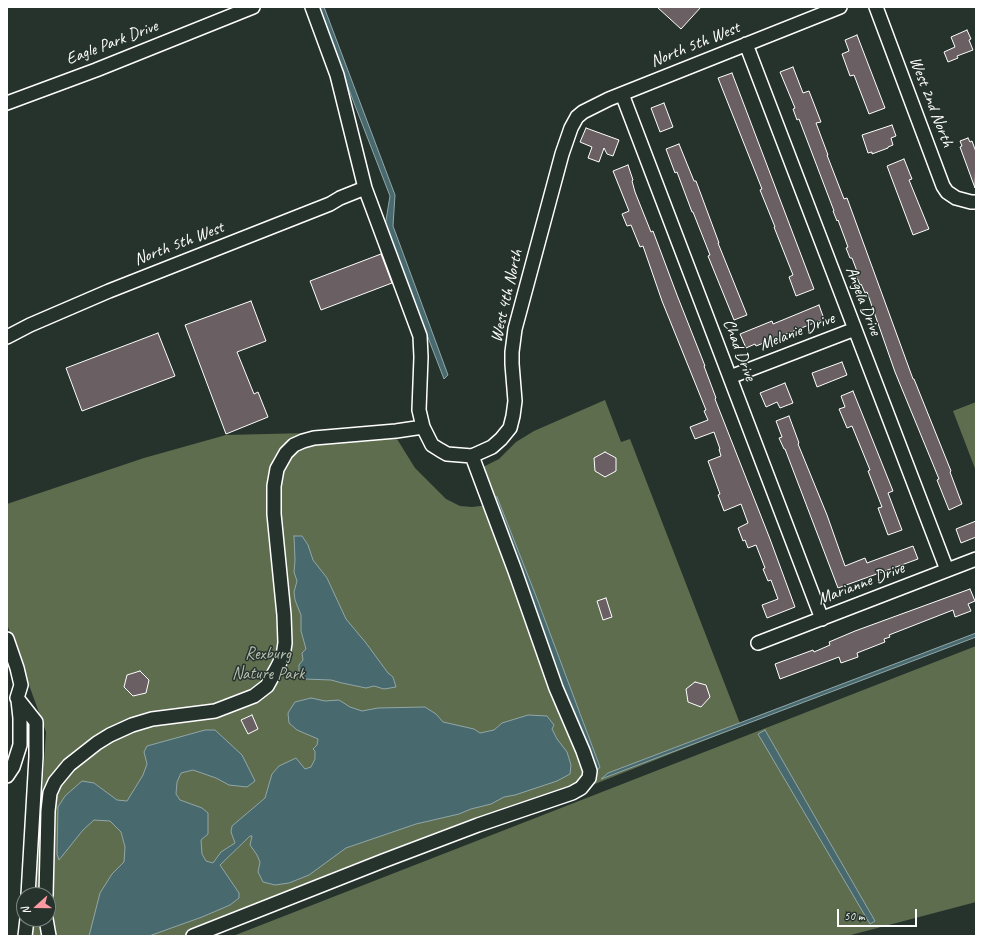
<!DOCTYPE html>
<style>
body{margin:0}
#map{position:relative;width:983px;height:943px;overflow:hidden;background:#26332d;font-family:Caveat,sans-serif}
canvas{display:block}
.frame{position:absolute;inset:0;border:8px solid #fff;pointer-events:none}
.north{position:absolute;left:16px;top:887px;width:40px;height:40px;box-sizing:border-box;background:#26332d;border:1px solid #7d8581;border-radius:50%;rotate:249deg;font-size:11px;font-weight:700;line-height:16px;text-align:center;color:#fff}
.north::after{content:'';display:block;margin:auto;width:14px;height:18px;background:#ff9aa2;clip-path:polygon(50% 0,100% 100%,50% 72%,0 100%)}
.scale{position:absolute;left:837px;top:909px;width:80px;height:18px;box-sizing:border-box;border:2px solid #fff;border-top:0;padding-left:5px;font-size:12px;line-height:14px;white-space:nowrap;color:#fff;-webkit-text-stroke:3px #26332d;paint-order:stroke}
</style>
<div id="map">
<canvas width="983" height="943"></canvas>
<div class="frame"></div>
<div class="north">N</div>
<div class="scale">50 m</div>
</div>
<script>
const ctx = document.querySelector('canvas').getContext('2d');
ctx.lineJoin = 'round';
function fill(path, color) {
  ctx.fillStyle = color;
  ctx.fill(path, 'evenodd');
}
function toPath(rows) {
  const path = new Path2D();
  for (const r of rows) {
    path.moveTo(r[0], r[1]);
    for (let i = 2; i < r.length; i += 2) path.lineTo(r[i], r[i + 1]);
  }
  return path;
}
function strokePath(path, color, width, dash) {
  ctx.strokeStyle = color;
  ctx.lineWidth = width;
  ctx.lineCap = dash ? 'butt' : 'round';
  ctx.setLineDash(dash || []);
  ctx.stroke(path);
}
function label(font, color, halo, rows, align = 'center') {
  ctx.font = font + ' Caveat,sans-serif';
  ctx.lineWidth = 3;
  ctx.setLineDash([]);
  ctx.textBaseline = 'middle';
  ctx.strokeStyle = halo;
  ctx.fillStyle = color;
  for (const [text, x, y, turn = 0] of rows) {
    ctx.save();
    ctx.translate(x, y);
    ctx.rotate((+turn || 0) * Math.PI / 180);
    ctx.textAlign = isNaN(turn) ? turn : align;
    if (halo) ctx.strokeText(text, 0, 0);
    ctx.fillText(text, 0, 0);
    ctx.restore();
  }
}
fill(toPath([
 [605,400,621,442,630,439,741,726,212,936,32,936,34,919,48,919,48,895,35,895,46,732,7,624,7,504,144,458,226,435,392,431,415,468,446,499,460,506,472,507,481,506,490,504,477,470,499,459,516,442,534,431],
 [976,402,976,471,953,411],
 [976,646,976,902,847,936,233,936]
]), '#5f6d4f');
const water = toPath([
 [317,7,324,7,395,195,393,226,448,375,444,379,385,226,390,196,317,7],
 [497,497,536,596,600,767,596,772,491,499,497,497],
 [294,536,302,536,308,545,313,560,327,578,346,619,366,643,388,673,393,677,396,687,384,689,374,686,366,688,342,683,331,680,305,679,299,672,299,665,303,660,302,653,306,649,301,631,301,615,295,600,294,592,297,581,294,572,295,560,294,536],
 [976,633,976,637,601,779,608,773,976,633],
 [311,698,325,701,339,700,350,707,362,711,378,708,425,707,436,714,443,722,474,729,480,733,494,730,502,723,528,715,547,716,554,725,552,729,557,739,567,752,571,765,570,774,557,781,515,795,504,797,491,804,471,809,459,814,416,824,346,848,309,875,289,883,275,885,263,882,258,872,260,862,257,855,250,845,252,836,250,836,220,865,239,893,239,898,230,905,202,917,149,936,89,936,100,893,112,874,124,862,125,847,121,832,110,821,94,820,83,830,59,860,57,854,58,807,65,796,82,781,94,783,117,800,127,801,143,775,147,764,144,752,147,746,205,730,215,730,242,755,255,781,247,787,229,785,216,778,193,770,181,773,177,782,176,794,180,800,202,808,208,813,208,834,201,840,202,854,206,861,213,863,221,852,235,843,231,832,232,826,265,798,272,774,279,766,296,758,305,769,311,767,315,759,315,751,313,749,317,745,318,739,297,730,289,723,288,713,295,702,311,698],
 [765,730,875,921,870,924,758,734,765,730]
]);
fill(water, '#486a6e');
strokePath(water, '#91a6a8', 1);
const building = toPath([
 [657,7,701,7,681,29,657,7],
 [967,30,971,39,969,40,973,50,957,56,958,58,948,62,944,52,955,47,951,37,967,30],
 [857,35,885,108,869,114,854,75,850,76,842,54,849,51,845,40,857,35],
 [793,67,803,93,809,91,821,122,816,123,828,155,827,155,844,199,847,198,913,379,914,379,951,471,950,472,962,504,949,510,937,480,939,479,895,372,867,292,865,293,861,284,860,285,856,275,858,274,852,258,850,258,846,248,848,247,838,220,837,221,833,211,834,211,799,119,797,120,793,109,795,108,780,72,793,67],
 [732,73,814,289,796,296,789,277,793,275,774,227,775,227,760,190,762,189,718,78,732,73],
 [664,103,673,127,660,132,651,108,664,103],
 [892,125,896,136,891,138,893,145,888,147,888,148,872,154,872,152,868,153,862,135,892,125],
 [586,128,619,140,613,156,607,154,604,148,599,162,588,158,592,147,580,142,586,128],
 [968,138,970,142,972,141,976,152,975,188,960,147,962,146,960,141,968,138],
 [679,144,694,181,696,181,719,243,718,243,747,315,734,320,708,256,710,255,693,212,692,212,677,172,675,173,666,149,679,144],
 [904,159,912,179,909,180,929,229,913,235,887,166,904,159],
 [628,165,633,180,632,181,635,192,651,232,653,231,677,295,705,366,704,366,716,398,715,399,770,539,795,607,767,618,762,605,778,599,771,580,768,581,763,569,765,568,756,545,748,548,745,540,743,541,738,528,748,523,741,504,724,511,718,495,720,494,708,461,721,456,719,449,720,449,714,432,695,439,690,427,708,420,704,411,706,410,662,301,643,246,640,247,631,225,627,226,622,214,629,211,613,171,628,165],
 [381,254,392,283,321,310,310,281,381,254],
 [251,301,266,341,237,352,254,394,258,392,268,417,226,434,185,325,251,301],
 [819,305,824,319,756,346,755,344,746,348,740,334,772,321,773,324,819,305],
 [158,333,175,376,82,411,66,368,158,333],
 [842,362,847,375,817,387,812,373,842,362],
 [785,383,793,403,780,408,777,402,766,407,760,393,785,383],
 [853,391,893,491,888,493,902,530,888,535,878,508,882,507,868,471,870,470,852,426,847,428,839,409,845,407,841,396,853,391],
 [789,416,799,443,798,444,827,515,845,566,865,558,867,563,913,546,918,559,838,588,785,449,784,449,779,438,782,437,776,421,789,416],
 [605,452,616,458,616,471,605,477,595,471,594,458,605,452],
 [976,521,976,537,961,543,956,529,976,521],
 [970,589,975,601,968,604,971,611,955,617,953,610,889,635,890,637,884,639,885,642,857,653,858,657,841,663,839,657,780,679,775,664,813,650,814,652,830,645,829,642,855,631,970,589],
 [606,598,612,617,603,620,597,601,606,598],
 [140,671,149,680,146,693,133,696,124,687,127,675,140,671],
 [695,682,706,685,710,697,701,707,688,702,686,689,695,682],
 [252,715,258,729,248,734,241,720,252,715]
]);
fill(building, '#6a5f63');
strokePath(building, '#fff', 1);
const minor = toPath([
 [312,7,337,75,365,188,420,336,421,357,419,410,423,427,432,445,440,450,447,454,472,456,492,447,501,439,510,428,513,416,515,401,512,364,512,352,515,329,562,154,571,128,577,117,583,112,609,99,840,7],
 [876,7,943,186,947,192,956,198,971,202,976,202],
 [746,44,947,570],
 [622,94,822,619],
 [7,103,96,70,253,7],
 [7,337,30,325,109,291,330,204,340,198,365,188],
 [730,377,855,329],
 [7,639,17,668,21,685,17,698,36,722,36,757,28,895],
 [758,643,976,559],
 [7,776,13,767,20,745,20,718,18,700],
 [46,895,48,811,50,793,55,782,69,765,97,743,110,735,132,725,152,719,215,711,254,696,267,686,277,668,283,656,285,643,284,615,274,514,274,486,277,469,286,453,294,445,303,441,314,438,396,431,423,427],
 [46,919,49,936],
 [25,936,27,919],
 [193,936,383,861,478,825,572,793,581,788,589,778,590,771,583,751,556,688,515,571,472,456]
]);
strokePath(minor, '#fff', 16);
strokePath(minor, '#26332d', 13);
label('17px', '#fff', '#26332d', [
 ["Eagle Park Drive",112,43,-21],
 ["North 5th West",695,45,-22],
 ["West 2nd North",931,102,69],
 ["North 5th West",179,244,-21],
 ["West 4th North",507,296,-77],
 ["Angela Drive",863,301,69],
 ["Melanie Drive",797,332,-21],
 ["Chad Drive",739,350,69],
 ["Marianne Drive",861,584,-21]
]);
label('17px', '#b7bdb0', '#26332d', [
 ["Rexburg",268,655],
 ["Nature Park",268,675]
]);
</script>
